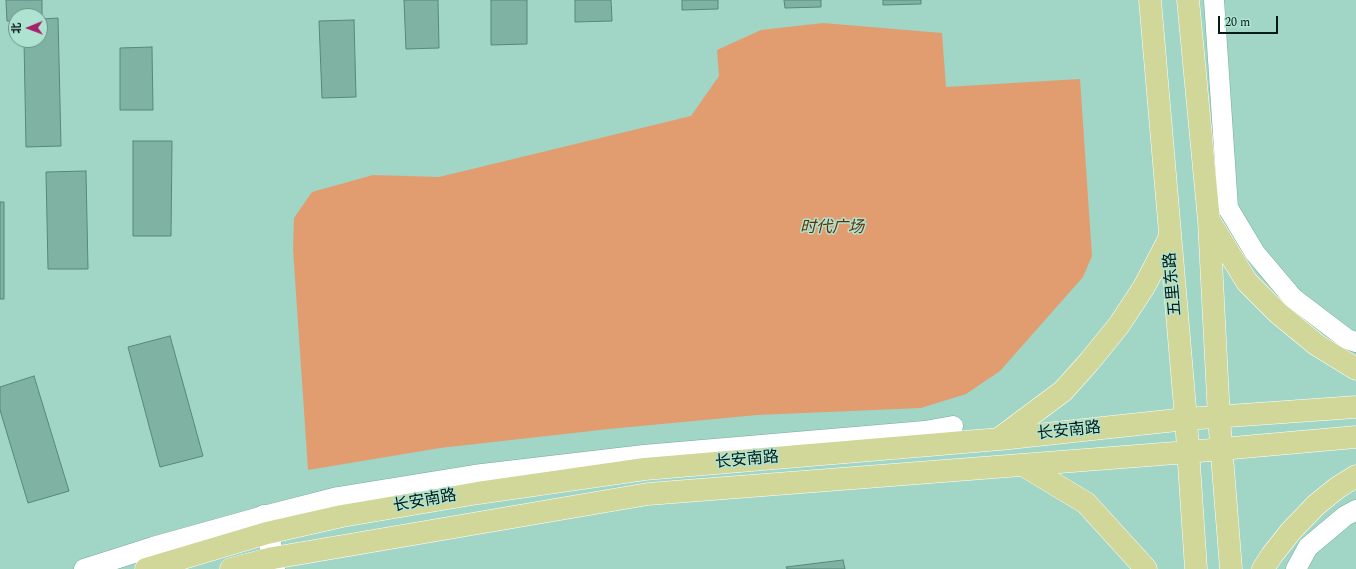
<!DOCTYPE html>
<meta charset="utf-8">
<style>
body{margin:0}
#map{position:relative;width:1356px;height:569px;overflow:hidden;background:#a1d5c5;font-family:Spectral,"Noto Sans SC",serif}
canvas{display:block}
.north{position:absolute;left:8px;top:8px;width:40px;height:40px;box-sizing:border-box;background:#aee3d2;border:1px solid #6b9386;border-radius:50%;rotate:269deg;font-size:11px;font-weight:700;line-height:16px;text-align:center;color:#061b15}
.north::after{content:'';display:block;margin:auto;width:14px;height:18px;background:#a8216a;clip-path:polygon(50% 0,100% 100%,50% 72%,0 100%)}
.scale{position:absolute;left:1218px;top:16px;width:60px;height:18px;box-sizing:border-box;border:2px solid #061b15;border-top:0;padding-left:5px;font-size:12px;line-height:14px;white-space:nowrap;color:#061b15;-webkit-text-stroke:3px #aee3d2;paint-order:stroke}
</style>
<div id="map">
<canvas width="1356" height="569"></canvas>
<div class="north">北</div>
<div class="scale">20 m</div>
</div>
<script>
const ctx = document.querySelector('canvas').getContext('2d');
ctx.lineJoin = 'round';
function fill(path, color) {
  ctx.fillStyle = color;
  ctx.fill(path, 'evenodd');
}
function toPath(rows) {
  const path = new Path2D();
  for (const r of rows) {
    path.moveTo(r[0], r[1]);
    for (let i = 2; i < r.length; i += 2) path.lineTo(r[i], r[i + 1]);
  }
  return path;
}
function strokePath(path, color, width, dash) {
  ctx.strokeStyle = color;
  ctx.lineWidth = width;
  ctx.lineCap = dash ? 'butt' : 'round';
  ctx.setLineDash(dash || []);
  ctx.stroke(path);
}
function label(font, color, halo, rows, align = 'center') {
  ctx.font = font + ' Spectral,"Noto Sans SC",serif';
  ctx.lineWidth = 3;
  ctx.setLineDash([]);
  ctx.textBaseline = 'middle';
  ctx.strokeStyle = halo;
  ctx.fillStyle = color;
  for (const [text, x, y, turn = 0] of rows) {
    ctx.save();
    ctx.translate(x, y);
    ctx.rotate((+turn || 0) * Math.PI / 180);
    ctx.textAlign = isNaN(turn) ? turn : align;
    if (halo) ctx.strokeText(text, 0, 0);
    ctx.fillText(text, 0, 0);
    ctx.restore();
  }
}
fill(toPath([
 [823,23,942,33,946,87,1080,79,1092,256,1083,277,1000,371,966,394,921,408,757,415,609,429,440,448,308,470,293,249,294,218,312,192,373,175,439,177,691,116,719,76,717,50,761,30]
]), '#e19d70');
const building = toPath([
 [6,0,42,0,42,19,58,18,61,146,26,147,24,40,40,40,40,16,16,16,16,21,7,21,6,0],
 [404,0,438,0,439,48,406,49,404,0],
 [491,0,527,0,527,44,491,45,491,0],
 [575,0,611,0,612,21,575,22,575,0],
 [682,0,718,0,718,9,682,10,682,0],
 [784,0,821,0,821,7,785,8,784,0],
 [883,0,921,0,921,4,883,5,883,0],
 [354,20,356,97,322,98,319,21,354,20],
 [152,47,153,110,120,110,120,48,152,47],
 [133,141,172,141,171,236,133,236,133,141],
 [86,171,88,269,48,269,46,172,86,171],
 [0,202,4,202,4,299,0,299,0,202],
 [170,336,203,456,160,467,128,347,170,336],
 [34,376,69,491,28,503,0,410,0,387,34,376],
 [843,560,845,569,787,569,786,567,843,560]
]);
fill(building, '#7fb2a2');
strokePath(building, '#56887a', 1);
const street = toPath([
 [1214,0,1228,208,1255,253,1293,298,1347,339,1356,342],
 [84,569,153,547,264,516,338,497,474,475,644,455,925,431,953,426],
 [1296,569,1308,547,1345,516,1356,510]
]);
const secondary = toPath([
 [264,516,273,558,274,569]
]);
const primary = toPath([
 [1150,0,1186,419,1196,569],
 [1188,0,1209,221,1219,418,1231,569],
 [1210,222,1247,282,1278,313,1317,345,1356,369],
 [1000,438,1063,391,1089,362,1119,325,1144,287,1170,237],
 [1023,465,1086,503,1146,569],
 [146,569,267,533,342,516,478,493,645,469,1000,439,1186,419,1356,407],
 [231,569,273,558,648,494,1188,452,1356,437],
 [1263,569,1272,555,1291,531,1316,505,1337,488,1356,476]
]);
strokePath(street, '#77aa9a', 21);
strokePath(secondary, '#77aa9a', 23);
strokePath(primary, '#fff', 23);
strokePath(street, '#fff', 20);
strokePath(secondary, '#fff', 22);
strokePath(primary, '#d1d699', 22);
label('italic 16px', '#652f00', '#aee3d2', [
 ["时代广场",832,229]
]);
label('16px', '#061b15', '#aee3d2', [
 ["五里东路",1174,284,-95],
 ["长安南路",1069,432,-6],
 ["长安南路",747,461,-5],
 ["长安南路",425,502,-10]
]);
</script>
